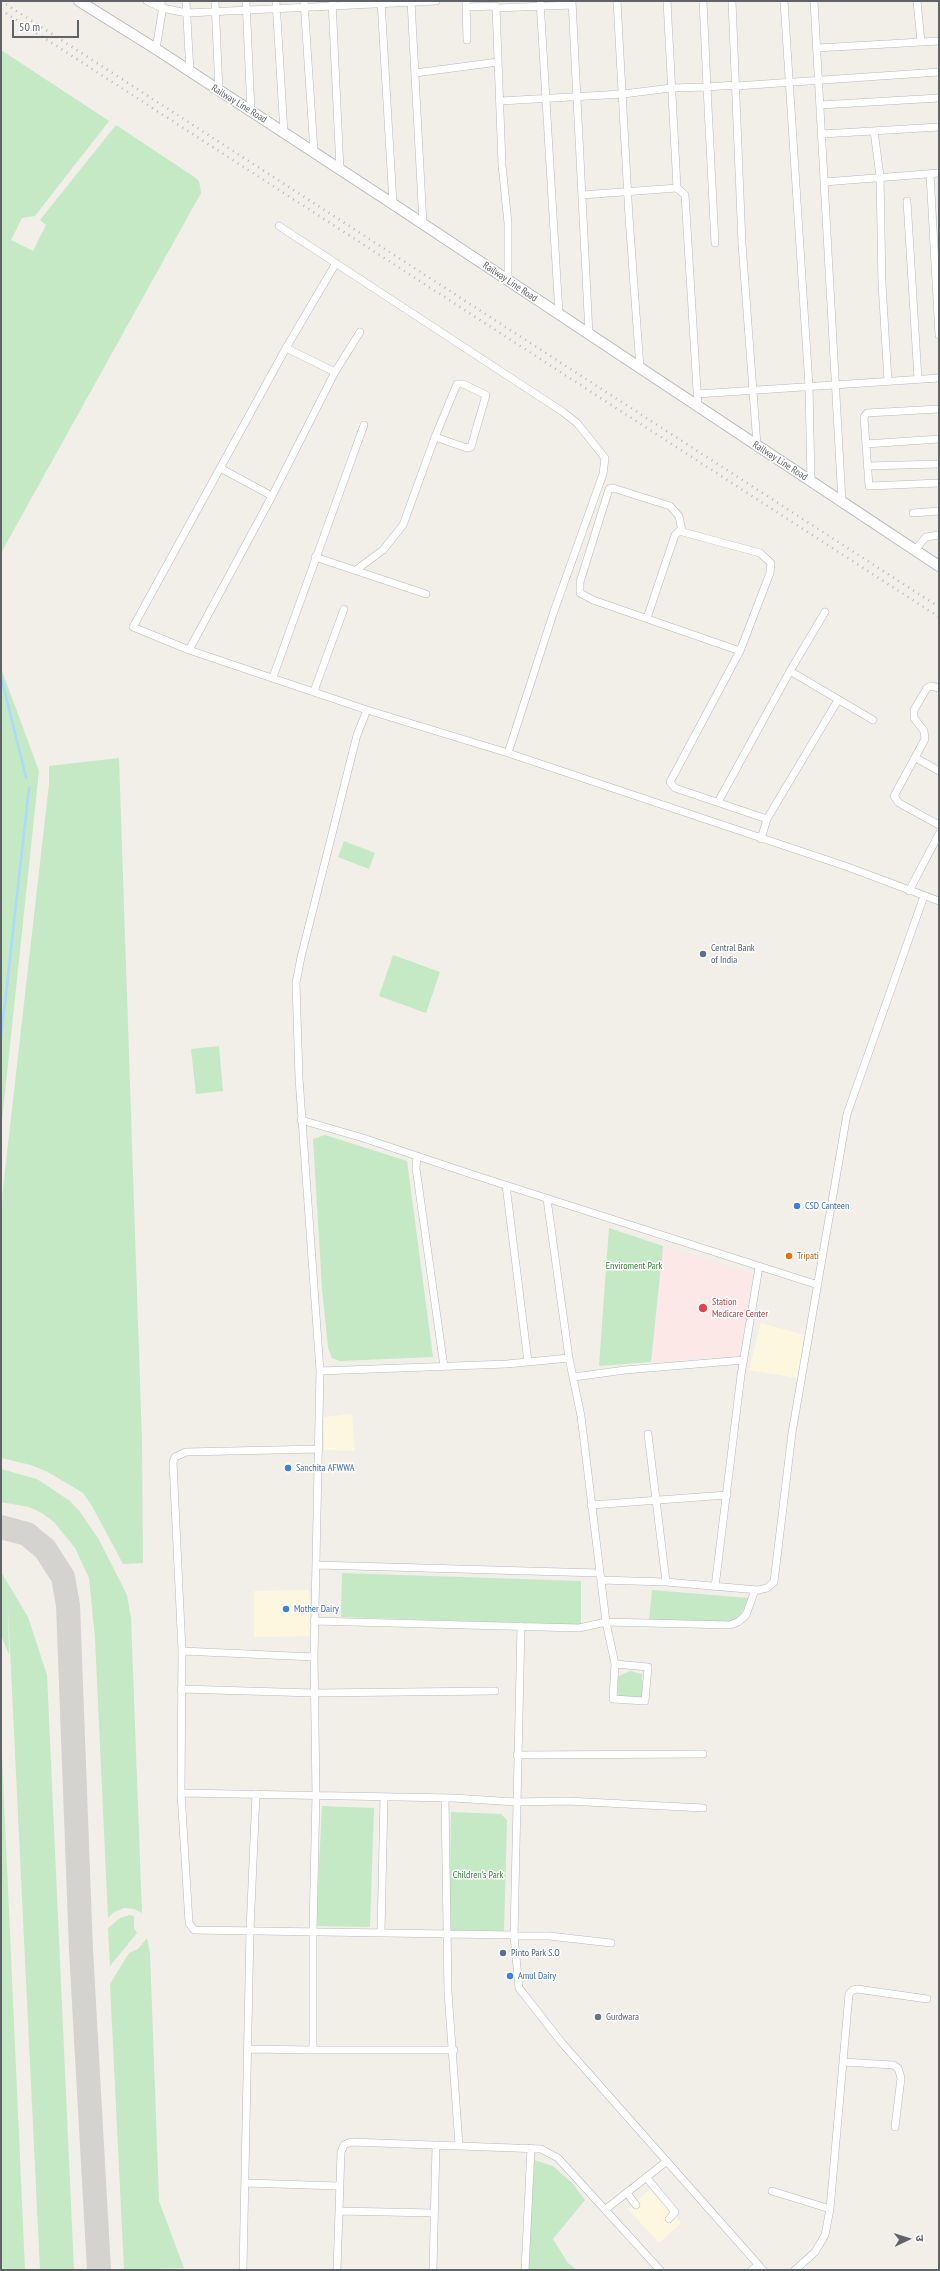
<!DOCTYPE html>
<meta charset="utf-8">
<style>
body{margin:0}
#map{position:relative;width:940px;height:2271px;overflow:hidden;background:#f1efe8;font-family:"PT Sans Narrow","Noto Sans Devanagari",sans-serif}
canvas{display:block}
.frame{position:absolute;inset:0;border:2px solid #5f6368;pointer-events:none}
.north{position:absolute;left:888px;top:2219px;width:40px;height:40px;-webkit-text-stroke:3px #fff;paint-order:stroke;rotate:86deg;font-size:11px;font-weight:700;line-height:16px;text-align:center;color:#5f6368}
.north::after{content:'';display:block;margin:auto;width:14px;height:18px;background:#5f6368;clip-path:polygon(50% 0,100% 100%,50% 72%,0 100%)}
.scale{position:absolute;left:12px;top:20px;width:67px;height:18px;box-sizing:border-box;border:2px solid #5f6368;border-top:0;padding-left:5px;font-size:12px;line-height:14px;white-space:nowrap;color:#5f6368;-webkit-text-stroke:3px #fff;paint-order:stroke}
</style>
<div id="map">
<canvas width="940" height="2271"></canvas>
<div class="frame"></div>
<div class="north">उ</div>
<div class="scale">50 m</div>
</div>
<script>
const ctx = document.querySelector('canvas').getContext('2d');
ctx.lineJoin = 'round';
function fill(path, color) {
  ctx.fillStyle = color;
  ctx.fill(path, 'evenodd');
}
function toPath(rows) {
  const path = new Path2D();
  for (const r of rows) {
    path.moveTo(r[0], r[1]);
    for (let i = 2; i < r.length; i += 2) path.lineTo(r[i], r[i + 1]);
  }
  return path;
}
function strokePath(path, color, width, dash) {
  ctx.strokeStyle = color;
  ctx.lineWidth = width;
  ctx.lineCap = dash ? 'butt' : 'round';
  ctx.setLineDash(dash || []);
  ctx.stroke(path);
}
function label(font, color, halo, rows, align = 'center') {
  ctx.font = font + ' "PT Sans Narrow",sans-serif';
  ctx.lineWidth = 3;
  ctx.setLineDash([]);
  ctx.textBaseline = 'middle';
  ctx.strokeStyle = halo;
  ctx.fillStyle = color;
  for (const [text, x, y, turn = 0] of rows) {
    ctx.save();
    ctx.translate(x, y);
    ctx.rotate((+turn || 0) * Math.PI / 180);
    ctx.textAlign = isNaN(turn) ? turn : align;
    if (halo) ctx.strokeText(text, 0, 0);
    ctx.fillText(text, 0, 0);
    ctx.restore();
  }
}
fill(toPath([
 [761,1323,804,1335,798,1378,749,1370],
 [352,1414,355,1451,324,1450,324,1417],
 [309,1590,310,1636,254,1637,254,1591],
 [650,2189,681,2223,659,2243,628,2209]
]), '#fef7e0');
fill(toPath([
 [663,1246,753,1274,741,1356,651,1362]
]), '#fce8e6');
fill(toPath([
 [1,50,109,121,35,216,22,218,11,240,33,251,46,225,40,220,116,125,193,176,199,181,201,193,1,553],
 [1,668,39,771,1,1130],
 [119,758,142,1442,143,1563,123,1564,92,1506,83,1493,48,1472,31,1465,1,1458,1,1232,3,1188,49,784,49,766],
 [344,841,375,853,369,869,338,857],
 [393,955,440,972,426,1013,379,996],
 [219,1046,223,1091,196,1094,191,1049],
 [325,1135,407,1161,433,1357,340,1361,332,1358,328,1347,322,1289,313,1139],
 [609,1228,663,1246,651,1362,599,1366],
 [1,1469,37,1479,70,1501,80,1512,98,1538,127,1595,131,1618,142,1913,134,1909,124,1908,114,1912,108,1918,95,1638,89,1578,75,1548,54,1522,42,1513,29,1507,1,1502],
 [1,1572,28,1617,47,1675,74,2270,40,2270,8,1608,9,1655,1,1635],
 [342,1573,581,1581,581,1625,341,1617],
 [652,1590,749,1598,740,1616,733,1623,649,1621],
 [630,1671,642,1674,643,1700,618,1697,617,1677],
 [1,1733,25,2270,1,2270],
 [322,1806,374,1808,370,1927,316,1926],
 [451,1812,501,1814,507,1820,504,1931,449,1930],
 [130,1915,134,1916,134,1928,137,1933,110,1966,108,1928,120,1918],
 [147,1938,150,1953,159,2201,184,2268,124,2270,110,1984,129,1953,138,1949],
 [534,2160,553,2166,573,2184,585,2200,553,2239,568,2263,577,2270,528,2270]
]), '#c5e8c5');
strokePath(toPath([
 [1,677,26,777],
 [1,1038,29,788]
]), '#aadaff', 2.5);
strokePath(toPath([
 [1,1527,27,1534,45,1549,63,1577,68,1605,81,1950,99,2270]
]), '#d4d3d0', 24);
const street = toPath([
 [147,1,162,8,187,13,436,1],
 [186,1,190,72],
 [215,1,219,91],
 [246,1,251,111],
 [276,1,284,133],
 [304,1,314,152],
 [332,1,340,169],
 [381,1,393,204],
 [411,1,423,224],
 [466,1,467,40],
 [540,1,559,314],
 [572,1,589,334],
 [617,1,629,217,640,368],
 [667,1,677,188,685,195,698,406],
 [703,1,707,87,736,85],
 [732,1,742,244,757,445],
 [784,1,809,386,811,481],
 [814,1,842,502],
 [917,1,921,42],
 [466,7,496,6,502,165,508,223,508,280],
 [496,8,572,5],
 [817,48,939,41],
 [156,49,162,12,161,1],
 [415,73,498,62],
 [736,86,939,72],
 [500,101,623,94,671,88,707,87,715,243],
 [820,105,939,98],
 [874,131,880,176,882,284,888,381],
 [822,134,939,127],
 [930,174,939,335],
 [824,182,939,173],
 [582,195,677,188],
 [907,201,918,379],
 [279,226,563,412,577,423,605,458,603,474,553,614,508,753],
 [336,263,286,348,133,627,189,650,367,710,508,753,845,866,939,901],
 [286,348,335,372],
 [697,394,939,378],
 [939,409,867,413,864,417,869,486,939,483],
 [866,444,939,439],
 [867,466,939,464],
 [220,468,272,496],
 [913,513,939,511],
 [682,531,679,516,670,506,613,488,609,489,580,582,580,593,593,600,740,651],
 [915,550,926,537,939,535],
 [315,557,426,594],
 [356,570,383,550,403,525,435,437,467,448,471,447,486,395,463,384,457,384,435,437],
 [647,618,675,535,679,531,760,553,771,563,770,573,740,651,670,782,675,788,767,819],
 [189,650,272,496,335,372,360,332],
 [790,671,873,720],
 [273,677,364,425],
 [939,688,931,686,927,688,914,710,914,718,924,731,925,739,894,796,899,803,939,825],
 [314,691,344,609],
 [367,710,357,735,301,957,296,983,299,1078,320,1371,314,1657,182,1651,181,1793,453,1798,516,1802,567,1801,703,1808],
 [916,758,939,771],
 [718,802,790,671,825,612],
 [761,839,767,819,838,700],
 [909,891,939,834],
 [301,1120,363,1138,474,1175,818,1285],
 [417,1156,416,1168,444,1367],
 [506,1185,528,1362],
 [547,1199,569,1358,581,1416,606,1622,615,1664,613,1699,645,1701,648,1667,615,1664],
 [320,1371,507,1364,569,1358],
 [574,1377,625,1370,744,1360],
 [648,1434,666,1582],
 [591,1505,727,1495],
 [317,1565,599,1573],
 [601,1580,666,1582,758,1590,767,1588,774,1582,792,1433,847,1114,924,896],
 [715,1587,741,1375,759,1267],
 [314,1621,579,1628,606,1622,730,1625,738,1622,746,1615,755,1590],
 [521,1626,514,1936,519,1988,562,2043,763,2270],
 [182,1651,173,1462,175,1457,186,1452,319,1449],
 [181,1689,314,1693,495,1691],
 [517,1755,703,1754],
 [181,1793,189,1923,194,1930,514,1935],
 [445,1798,448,1992,459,2145],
 [381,1932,384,1797],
 [514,1936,549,1936,611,1943],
 [249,2049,313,2050,313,1930,316,1795,314,1657],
 [313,2050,454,2050],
 [843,2062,893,2065,898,2068,901,2078,895,2127],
 [646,2177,675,2212,669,2219],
 [246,2183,339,2186],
 [772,2191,830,2209],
 [627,2193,636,2205],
 [606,2209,667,2161],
 [339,2211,434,2213],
 [243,2270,250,1930,256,1794],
 [337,2270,341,2152,344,2145,351,2142,541,2149,558,2158,660,2270],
 [433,2270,436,2145],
 [525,2270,531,2148],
 [752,2270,758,2265],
 [795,2270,815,2252,825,2235,830,2209,849,1994,853,1990,857,1989,927,1999]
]);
const secondary = toPath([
 [79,1,156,49,393,204,939,566]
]);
strokePath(street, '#b5b8bc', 8);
strokePath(secondary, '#b6babf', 12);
strokePath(street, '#fff', 7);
strokePath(secondary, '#fff', 10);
strokePath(toPath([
 [1,1,939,607],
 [1,10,939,617]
]), '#b6b7b8', 2.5, [1, 5]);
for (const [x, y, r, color] of [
 [703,954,4,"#5c6f8a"],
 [797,1206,4,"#3f7fe0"],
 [789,1256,4,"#e8710a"],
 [703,1308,5,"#e0444e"],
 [288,1468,4,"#3f7fe0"],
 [286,1609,4,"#3f7fe0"],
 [503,1953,4,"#5c6f8a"],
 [510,1976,4,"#3f7fe0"],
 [598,2017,4,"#6b7280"]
]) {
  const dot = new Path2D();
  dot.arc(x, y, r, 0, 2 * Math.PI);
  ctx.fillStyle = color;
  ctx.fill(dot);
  strokePath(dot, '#fff', 1.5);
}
label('10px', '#5f6368', '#fff', [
 ["Railway Line Road",239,104,32],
 ["Railway Line Road",510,282,34],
 ["Railway Line Road",780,461,33]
]);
label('10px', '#4e5e75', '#fff', [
 ["Central Bank",711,948],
 ["of India",711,960],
 ["Pinto Park S.O",511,1953]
], 'left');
label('10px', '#366cbe', '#fff', [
 ["CSD Canteen",805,1206],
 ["Sanchita AFWWA",296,1468],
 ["Mother Dairy",294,1609],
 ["Amul Dairy",518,1976]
], 'left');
label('10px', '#c56008', '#fff', [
 ["Tripati",797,1256]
], 'left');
label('10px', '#348238', '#fff', [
 ["Enviroment Park",634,1266],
 ["Children's Park",478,1875]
]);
label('10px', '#be3a42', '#fff', [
 ["Station",712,1302],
 ["Medicare Center",712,1314]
], 'left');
label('10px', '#5b616d', '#fff', [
 ["Gurdwara",606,2017]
], 'left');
</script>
